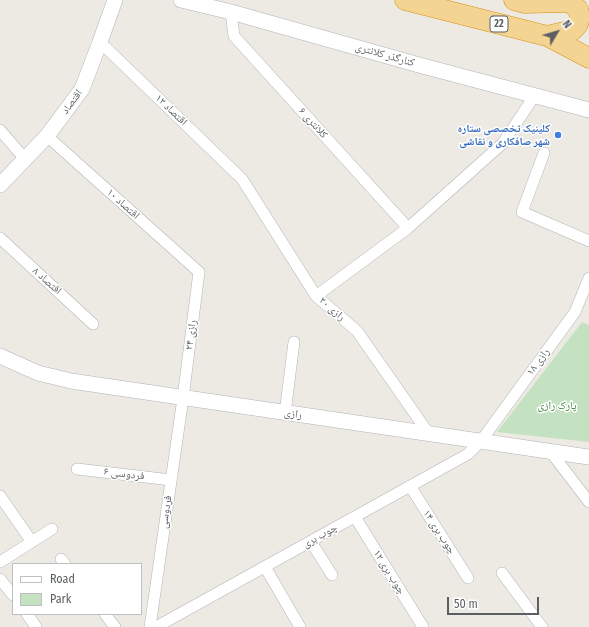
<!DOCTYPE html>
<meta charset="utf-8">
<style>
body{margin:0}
#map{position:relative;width:589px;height:627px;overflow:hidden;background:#eceae3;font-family:"Fira Sans Condensed",sans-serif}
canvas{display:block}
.legend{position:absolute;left:12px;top:563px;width:130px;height:52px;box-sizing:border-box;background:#fff;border:1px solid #bdbfc0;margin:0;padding:5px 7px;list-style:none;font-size:12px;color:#5b5f62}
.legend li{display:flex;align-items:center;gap:8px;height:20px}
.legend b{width:20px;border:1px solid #bdbfc0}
.north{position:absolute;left:537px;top:12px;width:40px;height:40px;-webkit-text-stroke:3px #fff;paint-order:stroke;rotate:52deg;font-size:11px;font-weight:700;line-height:16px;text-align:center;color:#5b5f62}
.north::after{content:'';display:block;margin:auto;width:14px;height:18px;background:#5b5f62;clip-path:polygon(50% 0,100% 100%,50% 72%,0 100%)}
.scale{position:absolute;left:447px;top:597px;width:92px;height:18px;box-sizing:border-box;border:2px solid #5b5f62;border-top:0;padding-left:5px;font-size:12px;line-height:14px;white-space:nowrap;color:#5b5f62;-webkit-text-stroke:3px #fff;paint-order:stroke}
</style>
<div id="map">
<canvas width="589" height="627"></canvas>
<ul class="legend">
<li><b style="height:5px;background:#fff"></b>Road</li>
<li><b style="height:11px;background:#c4e2c1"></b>Park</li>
</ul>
<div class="north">N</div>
<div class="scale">50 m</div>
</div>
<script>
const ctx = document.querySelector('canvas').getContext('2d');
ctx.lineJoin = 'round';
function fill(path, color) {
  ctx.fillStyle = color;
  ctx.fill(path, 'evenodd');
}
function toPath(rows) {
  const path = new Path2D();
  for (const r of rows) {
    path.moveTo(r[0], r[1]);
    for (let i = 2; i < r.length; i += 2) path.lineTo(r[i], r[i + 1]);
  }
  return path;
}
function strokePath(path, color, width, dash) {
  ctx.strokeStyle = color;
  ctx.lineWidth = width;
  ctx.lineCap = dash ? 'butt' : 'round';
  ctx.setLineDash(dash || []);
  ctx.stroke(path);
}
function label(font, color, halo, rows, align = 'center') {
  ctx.font = font + ' "Fira Sans Condensed","Noto Naskh Arabic",sans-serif';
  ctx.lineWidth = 3;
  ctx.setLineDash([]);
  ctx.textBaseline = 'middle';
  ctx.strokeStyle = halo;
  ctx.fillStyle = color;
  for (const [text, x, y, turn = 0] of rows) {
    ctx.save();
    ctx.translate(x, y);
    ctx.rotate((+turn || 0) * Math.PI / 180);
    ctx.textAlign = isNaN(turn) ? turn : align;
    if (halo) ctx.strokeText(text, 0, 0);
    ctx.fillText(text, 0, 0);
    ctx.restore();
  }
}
fill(toPath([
 [582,322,589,325,589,442,497,432]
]), '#c4e2c1');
const street = toPath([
 [231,12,234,36,408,228],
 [100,42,242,179,316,296,357,331,429,434],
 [0,130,25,159],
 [47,136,199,272,183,398,150,627],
 [544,153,522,212,589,241],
 [0,238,93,324],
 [316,296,408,228,503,143,535,95],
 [285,413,294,342],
 [550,451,589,502],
 [77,469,171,480],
 [410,486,468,578],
 [0,496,32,542],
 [355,517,423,627],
 [311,542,332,575],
 [61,559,65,564],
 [0,562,52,529],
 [265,567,300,627],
 [502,573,542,627],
 [0,579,13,595],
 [27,614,36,627],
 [105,614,115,627],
 [156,627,468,454,481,441,575,312,589,278]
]);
const secondary = toPath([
 [181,0,231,12,419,65,589,110],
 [0,185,47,136,82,89,100,42,115,0],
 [0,356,38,373,71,381,589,457]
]);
const highway = toPath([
 [405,0,547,36,589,58],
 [514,0,525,3,565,2,572,4,578,9,580,17,578,24,573,30,547,36]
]);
strokePath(street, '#b0b4b7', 12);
strokePath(secondary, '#afb3b7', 16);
strokePath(highway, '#dc8e13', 21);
strokePath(street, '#fff', 11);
strokePath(secondary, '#fff', 15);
strokePath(highway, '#f4d493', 20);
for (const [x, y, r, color] of [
 [558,135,4,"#3f7fe0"]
]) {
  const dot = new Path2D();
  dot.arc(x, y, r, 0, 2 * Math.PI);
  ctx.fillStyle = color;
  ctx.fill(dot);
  strokePath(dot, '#fff', 1.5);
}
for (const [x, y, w] of [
 [499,24,18]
]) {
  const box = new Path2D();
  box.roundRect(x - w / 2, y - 8, w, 16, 3);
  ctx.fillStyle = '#fff';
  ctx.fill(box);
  strokePath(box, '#5b5f62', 1);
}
label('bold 10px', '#5b5f62', null, [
 ["22",499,24]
]);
label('11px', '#5b5f62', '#fff', [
 ["کنارگذر کلانتری",385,55,16],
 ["اقتصاد",72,102,-54],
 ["۱۲ اقتصاد",171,110,44],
 ["کلانتری ۶",313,123,48],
 ["۱۰ اقتصاد",123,204,42],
 ["۸ اقتصاد",47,281,42],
 ["رازی ۲۰",332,309,41],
 ["رازی ۲۴",191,335,-83],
 ["رازی ۱۸",538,362,-54],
 ["رازی",293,414,8],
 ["فردوسی ۶",124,474,7],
 ["فردوسی",166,512,-82],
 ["۱۴ چوب بری",439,532,57],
 ["چوب بری",320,536,-29],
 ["۱۲ چوب بری",389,572,58]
]);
label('bold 11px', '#366cbe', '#fff', [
 ["کلینیک تخصصی ستاره",550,129],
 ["شهر صافکاری و نقاشی",550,142]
], 'right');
label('11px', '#3e813c', '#fff', [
 ["پارک رازی",557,406]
]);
</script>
